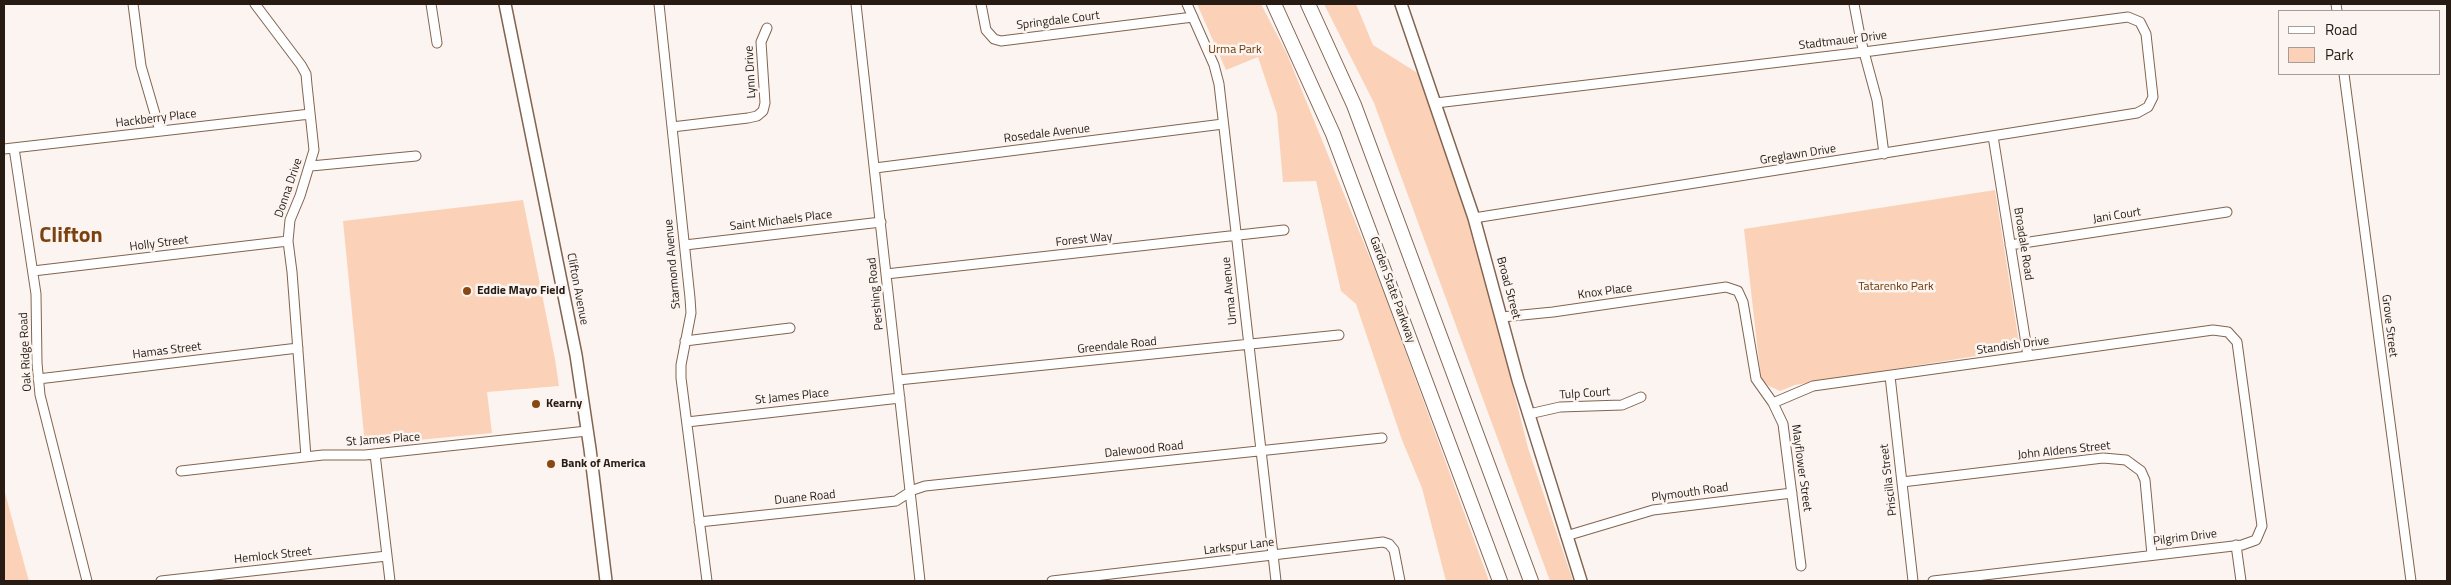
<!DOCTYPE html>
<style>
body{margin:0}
#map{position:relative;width:2451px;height:585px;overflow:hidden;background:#fbf4f0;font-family:"Titillium Web",sans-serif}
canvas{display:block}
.frame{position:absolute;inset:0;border:5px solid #271b13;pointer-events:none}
.legend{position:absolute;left:2278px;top:10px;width:162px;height:65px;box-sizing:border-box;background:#fbf4f0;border:1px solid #a69d98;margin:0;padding:6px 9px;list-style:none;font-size:15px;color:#271b13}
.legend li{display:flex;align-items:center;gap:10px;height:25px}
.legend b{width:25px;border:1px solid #a69d98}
</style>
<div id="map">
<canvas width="2451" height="585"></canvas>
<div class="frame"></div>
<ul class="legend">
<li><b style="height:6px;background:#fff"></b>Road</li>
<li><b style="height:14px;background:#fbd2b8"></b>Park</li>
</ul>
</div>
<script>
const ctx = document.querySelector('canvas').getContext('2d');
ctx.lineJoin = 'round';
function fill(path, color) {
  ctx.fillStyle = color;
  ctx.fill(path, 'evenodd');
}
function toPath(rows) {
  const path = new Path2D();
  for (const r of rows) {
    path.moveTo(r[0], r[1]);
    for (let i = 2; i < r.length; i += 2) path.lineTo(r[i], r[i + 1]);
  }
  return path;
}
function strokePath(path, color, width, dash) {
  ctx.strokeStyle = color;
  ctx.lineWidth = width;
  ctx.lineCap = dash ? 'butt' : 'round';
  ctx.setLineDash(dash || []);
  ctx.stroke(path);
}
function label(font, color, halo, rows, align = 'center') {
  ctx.font = font + ' "Titillium Web",sans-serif';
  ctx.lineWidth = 5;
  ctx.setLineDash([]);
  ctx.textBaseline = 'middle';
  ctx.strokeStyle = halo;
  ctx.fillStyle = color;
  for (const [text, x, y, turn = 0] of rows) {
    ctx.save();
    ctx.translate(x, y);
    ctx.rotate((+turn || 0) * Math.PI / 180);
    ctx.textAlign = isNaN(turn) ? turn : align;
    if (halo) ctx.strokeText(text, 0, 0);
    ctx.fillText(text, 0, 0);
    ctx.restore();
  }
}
fill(toPath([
 [1197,4,1261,4,1287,54,1383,290,1489,581,1446,581,1422,488,1402,440,1356,304,1341,291,1316,181,1283,182,1277,114,1258,57,1226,70],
 [1324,4,1356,4,1373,45,1419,74,1456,180,1488,287,1528,448,1573,581,1550,581,1374,103],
 [1995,190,2020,349,1795,385,1780,391,1769,386,1761,379,1744,229],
 [523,200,555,359,559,386,487,392,492,433,365,445,343,221],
 [4,489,25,567,29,581,4,581]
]), '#fbd2b8');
const minor = toPath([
 [133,4,141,66,160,131],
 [255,4,301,65,306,74,307,85,314,150,300,196,290,220,288,241,292,272,306,457],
 [431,4,437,43],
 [659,4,690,298,691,313,681,365,681,378,707,581],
 [856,4,920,581],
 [981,4,986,30,994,39,1001,41,1193,17],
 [1187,4,1214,65,1219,84,1276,581],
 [1854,4,1861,41,1877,100,1884,154],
 [2336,4,2337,11],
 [2344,74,2411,581],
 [1436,103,1864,52,2128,17,2140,22,2146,34,2153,97,2148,107,2137,113,1474,218],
 [672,127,748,118,757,116,763,111,765,103,761,42,767,28],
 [1993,136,2028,356],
 [14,148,36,294,37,363,40,395,87,581],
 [4,149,310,114],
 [311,166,416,156],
 [875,168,1223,124],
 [685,245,881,222],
 [2010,245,2227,212],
 [33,271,288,241],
 [886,274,1284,230],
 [1502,317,1553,312,1726,287,1738,291,1743,302,1756,379,1773,403,1783,424,1801,566],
 [685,341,790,328],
 [1890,376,1913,581],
 [38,379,298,348],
 [898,380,1339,335],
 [1773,403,1813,386,2213,330,2228,332,2237,342,2262,526,2256,540,2242,545,1933,581],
 [1529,414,1560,407,1622,405,1641,397],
 [687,422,900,398],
 [375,454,390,581],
 [181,471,287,459,323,455,365,455,587,431],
 [1902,482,2103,458,2126,460,2141,471,2145,480,2152,555],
 [699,522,896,501,913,490,925,486,1382,438],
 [1566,536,1653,510,1792,493],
 [2236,545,2241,581],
 [161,581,387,556],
 [1052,581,1383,542,1389,544,1394,550,1400,581]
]);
const major = toPath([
 [505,4,576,355,590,449,606,581],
 [1401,4,1474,218,1518,380,1581,581]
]);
const highway = toPath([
 [1274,4,1333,134,1500,581],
 [1308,4,1354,105,1531,581]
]);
strokePath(minor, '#836450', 11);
strokePath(major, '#836450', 14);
strokePath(highway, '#836450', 16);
strokePath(minor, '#fff', 9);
strokePath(major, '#fff', 11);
strokePath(highway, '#fff', 14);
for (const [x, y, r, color] of [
 [467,291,5,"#884811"],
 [536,404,5,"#884811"],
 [551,464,5,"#884811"]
]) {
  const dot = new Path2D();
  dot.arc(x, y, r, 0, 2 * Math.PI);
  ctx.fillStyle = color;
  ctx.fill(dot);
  strokePath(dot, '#fbf4f0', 2);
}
label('12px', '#271b13', '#fbf4f0', [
 ["Springdale Court",1058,21,-7],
 ["Stadtmauer Drive",1843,41,-7],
 ["Lynn Drive",751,72,-93],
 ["Hackberry Place",156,119,-7],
 ["Rosedale Avenue",1047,134,-7],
 ["Greglawn Drive",1798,155,-9],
 ["Donna Drive",289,188,-71],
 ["Jani Court",2117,216,-9],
 ["Saint Michaels Place",781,221,-7],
 ["Forest Way",1084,240,-6],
 ["Holly Street",159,244,-7],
 ["Broadale Road",2023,244,81],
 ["Starmond Avenue",673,264,-95],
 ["Broad Street",1508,288,75],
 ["Clifton Avenue",577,289,79],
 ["Garden State Parkway",1392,290,70],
 ["Urma Avenue",1230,291,-96],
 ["Knox Place",1605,292,-8],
 ["Pershing Road",876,294,-96],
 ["Grove Street",2389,326,83],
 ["Greendale Road",1117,346,-6],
 ["Standish Drive",2013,346,-8],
 ["Hamas Street",167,351,-7],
 ["Oak Ridge Road",26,352,-93],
 ["Tulp Court",1585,394,-4],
 ["St James Place",792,397,-6],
 ["St James Place",383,440,-4],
 ["Dalewood Road",1144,450,-6],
 ["John Aldens Street",2064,451,-6],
 ["Mayflower Street",1801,468,82],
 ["Priscilla Street",1889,480,-97],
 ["Plymouth Road",1690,493,-8],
 ["Duane Road",805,498,-6],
 ["Pilgrim Drive",2185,538,-7],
 ["Larkspur Lane",1239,547,-7],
 ["Hemlock Street",273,556,-6]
]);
label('12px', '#6f3702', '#fbf4f0', [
 ["Urma Park",1235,50],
 ["Tatarenko Park",1896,287]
]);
label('bold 12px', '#271b13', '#fbf4f0', [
 ["Eddie Mayo Field",477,291],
 ["Kearny",546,404],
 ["Bank of America",561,464]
], 'left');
label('bold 22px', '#7b410f', '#fbf4f0', [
 ["Clifton",71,237]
]);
</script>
